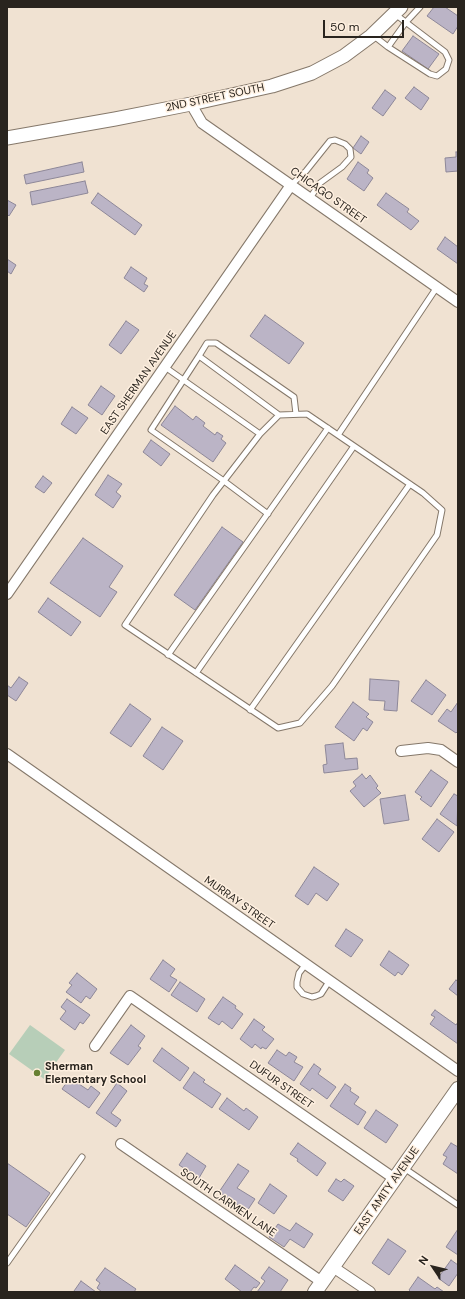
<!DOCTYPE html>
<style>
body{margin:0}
#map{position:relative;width:465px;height:1299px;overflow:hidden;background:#f0e2d2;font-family:"DM Sans",sans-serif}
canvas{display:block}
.frame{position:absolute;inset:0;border:8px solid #29241e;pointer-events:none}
.north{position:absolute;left:413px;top:1247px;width:40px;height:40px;-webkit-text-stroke:3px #feefdf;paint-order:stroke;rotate:305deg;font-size:11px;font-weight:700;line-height:16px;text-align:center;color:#29241e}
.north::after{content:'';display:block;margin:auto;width:14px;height:18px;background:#29241e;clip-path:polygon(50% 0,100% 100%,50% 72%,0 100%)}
.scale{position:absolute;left:323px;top:20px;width:81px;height:18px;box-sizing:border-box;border:2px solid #29241e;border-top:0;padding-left:5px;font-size:12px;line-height:14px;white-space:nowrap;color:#29241e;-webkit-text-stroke:3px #feefdf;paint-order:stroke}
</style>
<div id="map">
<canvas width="465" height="1299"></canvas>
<div class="frame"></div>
<div class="north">N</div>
<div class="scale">50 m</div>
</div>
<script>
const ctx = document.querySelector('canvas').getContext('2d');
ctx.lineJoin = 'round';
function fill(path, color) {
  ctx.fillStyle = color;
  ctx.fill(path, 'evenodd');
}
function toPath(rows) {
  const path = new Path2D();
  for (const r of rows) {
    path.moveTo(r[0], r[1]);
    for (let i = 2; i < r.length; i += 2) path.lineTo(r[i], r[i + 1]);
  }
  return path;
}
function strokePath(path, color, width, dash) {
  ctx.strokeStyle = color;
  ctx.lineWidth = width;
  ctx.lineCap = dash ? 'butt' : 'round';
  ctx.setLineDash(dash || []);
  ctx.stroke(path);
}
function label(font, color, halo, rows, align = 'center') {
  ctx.font = font + ' "DM Sans",sans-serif';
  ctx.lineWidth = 3;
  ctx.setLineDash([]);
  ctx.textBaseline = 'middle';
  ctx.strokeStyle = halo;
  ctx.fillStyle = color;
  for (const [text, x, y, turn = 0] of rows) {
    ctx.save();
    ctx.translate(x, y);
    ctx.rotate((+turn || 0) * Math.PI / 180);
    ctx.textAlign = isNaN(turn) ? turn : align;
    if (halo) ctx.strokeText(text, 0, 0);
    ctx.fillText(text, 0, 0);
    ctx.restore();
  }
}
fill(toPath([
 [30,1025,65,1050,44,1079,9,1054]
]), '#b7ceb8');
const building = toPath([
 [434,7,445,7,458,16,458,26,453,34,427,16,434,7],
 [413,36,439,54,428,69,402,51,413,36],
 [414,87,429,98,421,110,405,98,414,87],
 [385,90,396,98,383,116,372,108,385,90],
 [361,136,369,142,361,154,353,148,361,136],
 [456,152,458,152,458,171,446,172,445,158,456,157,456,152],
 [82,162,84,172,26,184,24,175,82,162],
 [358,162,369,170,367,173,373,178,364,191,347,179,358,162],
 [85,181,88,193,32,205,30,192,85,181],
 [98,193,142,225,135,235,91,203,98,193],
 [386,193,409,209,407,212,419,221,411,230,377,205,386,193],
 [7,200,16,205,9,216,7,214,7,200],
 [445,237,458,247,458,264,437,249,445,237],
 [7,259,16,265,11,274,7,271,7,259],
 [131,267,147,278,144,284,148,286,144,292,124,278,131,267],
 [265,315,304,343,289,364,250,336,265,315],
 [126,321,139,330,121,354,109,345,126,321],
 [101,386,115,396,102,415,88,405,101,386],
 [175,406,193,420,196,416,205,423,203,426,215,435,217,432,223,436,221,439,226,443,213,462,161,425,175,406],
 [72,407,88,418,76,434,61,424,72,407],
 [151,440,170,454,161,466,143,452,151,440],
 [108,475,122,484,116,492,121,496,113,508,95,495,108,475],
 [43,476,52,483,44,493,35,487,43,476],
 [222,527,243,542,195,610,174,595,222,527],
 [83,538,123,566,109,587,117,592,100,617,50,583,83,538],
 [48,598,81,622,71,636,38,612,48,598],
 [19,677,28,683,16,701,7,695,7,685,11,688,19,677],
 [370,679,399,681,397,711,384,710,385,701,369,700,370,679],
 [426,680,446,695,432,715,411,701,426,680],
 [353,702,369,714,366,717,373,722,367,731,363,728,354,741,335,727,353,702],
 [458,702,458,731,456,733,438,721,447,709,451,712,458,702],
 [130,704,151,719,131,747,110,733,130,704],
 [162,727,183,741,163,770,143,756,162,727],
 [343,743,345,759,357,758,358,769,324,773,323,765,327,764,325,745,343,743],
 [431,770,448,782,431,807,420,799,422,797,415,792,431,770],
 [362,774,366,779,370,775,378,786,376,788,381,793,364,807,350,791,356,786,353,782,362,774],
 [454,794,458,796,457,826,440,814,454,794],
 [405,795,409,820,384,824,380,799,405,795],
 [437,819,454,832,439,852,422,839,437,819],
 [314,867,339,884,327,901,316,893,308,905,295,896,314,867],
 [346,929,363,940,351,957,335,946,346,929],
 [389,951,409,965,402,975,398,972,395,976,380,965,389,951],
 [163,960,175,969,170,976,177,980,169,992,150,979,163,960],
 [77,973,97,989,90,999,86,996,81,1003,66,992,72,985,69,983,77,973],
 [456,980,458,982,458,996,449,989,456,980],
 [180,982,205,999,197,1012,171,995,180,982],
 [223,997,236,1006,235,1008,243,1014,232,1029,222,1021,219,1025,208,1018,223,997],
 [67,999,90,1015,83,1024,80,1022,75,1030,60,1019,66,1011,61,1007,67,999],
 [435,1010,456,1025,458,1022,458,1044,430,1024,435,1017,431,1015,435,1010],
 [254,1019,265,1027,262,1030,274,1039,266,1049,262,1047,261,1049,255,1044,252,1048,240,1039,254,1019],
 [131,1025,145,1036,138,1046,141,1048,128,1065,110,1053,131,1025],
 [162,1048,189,1068,180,1081,153,1061,162,1048],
 [277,1050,286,1056,289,1052,297,1057,294,1062,303,1067,294,1081,268,1063,277,1050],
 [314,1064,321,1069,318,1074,336,1087,327,1099,312,1088,310,1091,300,1084,314,1064],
 [194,1072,205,1080,203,1082,221,1094,212,1108,183,1088,194,1072],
 [70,1078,88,1090,91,1086,100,1093,89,1108,62,1089,70,1078],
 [117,1083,127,1091,111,1113,121,1120,116,1127,96,1113,117,1083],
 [345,1084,351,1088,350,1091,359,1097,354,1104,366,1112,358,1125,330,1106,345,1084],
 [227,1098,244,1111,246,1108,258,1117,249,1130,219,1109,227,1098],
 [376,1110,398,1125,386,1143,364,1128,376,1110],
 [298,1143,326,1163,317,1176,297,1161,298,1159,290,1154,298,1143],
 [451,1143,458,1147,458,1174,443,1164,447,1157,443,1155,451,1143],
 [187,1153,206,1166,199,1178,179,1165,187,1153],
 [7,1163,50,1193,26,1227,7,1214,7,1163],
 [238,1164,249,1171,237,1188,255,1199,247,1211,219,1192,238,1164],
 [336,1179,341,1182,344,1179,354,1186,343,1201,328,1191,336,1179],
 [270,1184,287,1196,274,1214,258,1203,270,1184],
 [296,1223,313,1234,304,1248,290,1239,284,1247,269,1237,278,1224,290,1231,296,1223],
 [458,1229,458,1255,446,1247,458,1229],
 [388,1239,406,1251,389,1275,372,1263,388,1239],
 [451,1260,458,1265,458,1273,449,1286,438,1278,451,1260],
 [235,1265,260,1283,256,1288,254,1287,250,1292,242,1292,225,1279,235,1265],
 [269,1267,288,1280,280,1292,257,1292,265,1281,261,1278,269,1267],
 [105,1268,136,1289,134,1292,102,1292,97,1288,100,1283,96,1280,105,1268],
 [418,1277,435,1289,437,1287,444,1292,411,1292,409,1290,418,1277],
 [81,1281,96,1292,75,1292,74,1291,81,1281]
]);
fill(building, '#bbb4c6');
strokePath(building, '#8d8798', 1);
const service = toPath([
 [374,36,388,47,430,74,437,76,446,69,449,60,445,52,395,14],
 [388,47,406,22,420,7],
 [291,185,306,171,330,141,335,140,345,144,350,149,351,157,342,167,320,183,310,198],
 [199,356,207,343,216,343,294,397,296,414],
 [165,367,260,434,213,495,125,625,278,728,300,723,332,686,437,535,442,510,423,493,307,414,279,415,260,434],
 [338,435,437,287],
 [268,514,224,481,151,430,199,356,279,415],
 [168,655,328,428],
 [196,673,354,446],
 [250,710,410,484],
 [306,964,299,973,297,982,297,987,303,994,312,997,316,996,321,994,330,980],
 [404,1168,458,1205],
 [7,1263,82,1157]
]);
const minor = toPath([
 [191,104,202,123,458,302],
 [7,594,291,185],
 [401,751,428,748,441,750,458,762],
 [7,754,458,1071],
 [95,1046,130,996,395,1179],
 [121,1144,322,1282],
 [333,1267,370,1292]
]);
const tertiary = toPath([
 [7,138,115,119,191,104,272,86,312,73,344,56,371,36,401,7]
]);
const secondary = toPath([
 [315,1292,458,1089]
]);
strokePath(service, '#85786a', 7);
strokePath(minor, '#85786a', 12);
strokePath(tertiary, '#85786a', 15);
strokePath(secondary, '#85786a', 16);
strokePath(service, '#fff', 5);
strokePath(minor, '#fff', 10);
strokePath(tertiary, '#fff', 13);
strokePath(secondary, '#fff', 14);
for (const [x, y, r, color] of [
 [37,1073,4,"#688032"]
]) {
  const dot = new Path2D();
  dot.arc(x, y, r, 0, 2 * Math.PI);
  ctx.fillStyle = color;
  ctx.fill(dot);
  strokePath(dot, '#feefdf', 1.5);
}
label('11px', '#29241e', '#feefdf', [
 ["2ND STREET SOUTH",215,98,-12],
 ["CHICAGO STREET",328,196,35],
 ["EAST SHERMAN AVENUE",139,383,-55],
 ["MURRAY STREET",239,903,35],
 ["DUFUR STREET",281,1085,35],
 ["EAST AMITY AVENUE",387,1191,-55],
 ["SOUTH CARMEN LANE",228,1203,34]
]);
label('bold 11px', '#29241e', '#feefdf', [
 ["Sherman",45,1067],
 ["Elementary School",45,1080]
], 'left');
</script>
